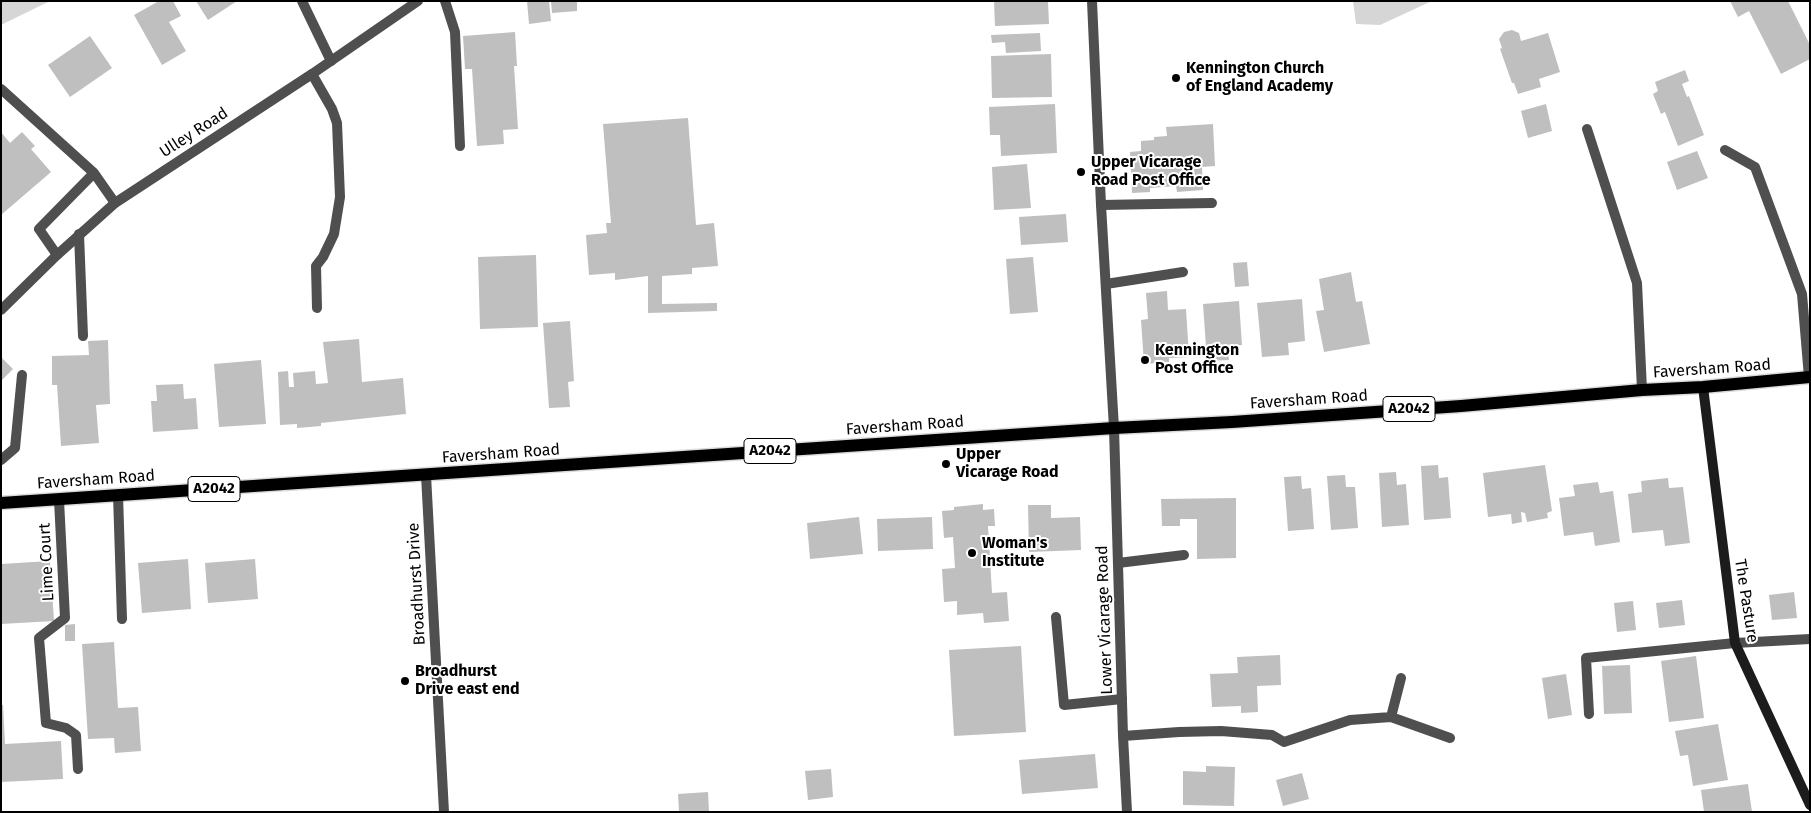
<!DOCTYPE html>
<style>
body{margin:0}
#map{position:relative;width:1811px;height:813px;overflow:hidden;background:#fff;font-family:"Fira Sans",sans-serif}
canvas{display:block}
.frame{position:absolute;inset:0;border:2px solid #000;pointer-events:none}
</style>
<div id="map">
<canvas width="1811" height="813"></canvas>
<div class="frame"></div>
</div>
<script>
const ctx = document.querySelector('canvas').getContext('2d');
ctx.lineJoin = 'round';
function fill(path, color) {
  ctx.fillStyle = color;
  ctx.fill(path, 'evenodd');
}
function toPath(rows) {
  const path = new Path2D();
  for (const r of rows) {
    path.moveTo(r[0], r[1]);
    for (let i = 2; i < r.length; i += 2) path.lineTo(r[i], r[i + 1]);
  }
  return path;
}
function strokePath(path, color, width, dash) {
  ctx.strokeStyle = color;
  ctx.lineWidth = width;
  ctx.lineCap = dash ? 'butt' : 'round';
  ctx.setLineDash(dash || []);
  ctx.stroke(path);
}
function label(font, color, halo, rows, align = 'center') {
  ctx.font = font + ' "Fira Sans",sans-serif';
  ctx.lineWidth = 4;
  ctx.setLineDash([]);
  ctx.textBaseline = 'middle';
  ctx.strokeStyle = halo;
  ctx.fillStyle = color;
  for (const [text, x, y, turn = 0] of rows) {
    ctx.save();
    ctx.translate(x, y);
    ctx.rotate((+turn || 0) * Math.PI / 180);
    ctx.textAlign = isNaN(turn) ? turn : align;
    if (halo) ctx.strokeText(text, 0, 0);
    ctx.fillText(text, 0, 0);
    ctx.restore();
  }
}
fill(toPath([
 [1,1,50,1,1,25],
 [1353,1,1432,1,1380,25,1356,24]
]), '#d6d6d6');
fill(toPath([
 [159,1,173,1,181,16,169,22,186,51,162,65,134,15],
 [196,1,237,1,208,20],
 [527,1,549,1,551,21,529,24],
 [551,1,577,1,577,11,552,13],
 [994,1,1048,1,1049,24,995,26],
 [1730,1,1788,1,1810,45,1810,59,1781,74,1749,11,1738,17],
 [1512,30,1519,33,1521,41,1548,33,1560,72,1539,79,1541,87,1518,94,1514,83,1512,83,1500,49,1502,48,1499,39,1504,32],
 [515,32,517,66,514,66,518,129,503,130,504,144,477,146,472,69,465,69,463,36],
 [1040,33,1041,51,1006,53,1005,42,992,43,991,35],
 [90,36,112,68,70,97,48,65],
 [1051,54,1052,97,992,98,991,56],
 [1685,70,1689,81,1682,84,1687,97,1689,96,1704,135,1678,146,1665,112,1661,114,1653,94,1658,91,1655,82],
 [1055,104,1057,153,1001,156,1000,135,990,135,989,107],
 [1546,104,1552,131,1528,138,1521,111],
 [688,118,696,225,714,223,718,266,692,268,692,274,662,276,662,304,717,303,717,311,648,313,648,276,615,280,615,273,589,275,586,235,607,233,606,223,611,223,603,124],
 [1213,124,1215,166,1202,167,1203,190,1177,192,1176,186,1150,188,1150,192,1132,193,1130,152,1141,151,1141,141,1154,140,1154,137,1167,136,1166,127],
 [1,132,10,143,22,132,35,146,31,149,51,172,1,215],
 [1697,151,1708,178,1677,190,1667,162],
 [1027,164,1031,208,994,210,992,167],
 [1066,214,1068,242,1021,245,1019,217],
 [536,255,538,327,480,329,478,257],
 [1033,257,1038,312,1010,314,1006,259],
 [1247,262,1249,286,1235,287,1233,263],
 [1351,272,1356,302,1362,301,1370,344,1324,352,1316,311,1324,310,1319,279],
 [1167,291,1168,310,1186,309,1189,357,1169,358,1169,362,1144,364,1141,320,1148,319,1146,293],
 [1302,299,1305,341,1288,343,1289,355,1262,357,1257,303],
 [1239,301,1242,345,1228,346,1229,360,1207,361,1203,304],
 [570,321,574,381,568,382,570,407,549,408,543,323],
 [359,339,362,382,403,378,406,414,321,423,321,426,297,428,297,424,280,425,278,372,288,371,289,387,294,387,293,373,315,371,316,384,328,383,323,342],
 [108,340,110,404,96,405,99,443,61,446,57,385,52,385,52,356,89,355,88,341],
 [1,357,13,369,1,381],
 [261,360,266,424,219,427,214,364],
 [183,384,184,399,196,398,198,429,153,432,151,401,157,401,156,385],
 [1438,465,1439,478,1448,477,1451,518,1424,520,1421,466],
 [1545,465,1552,511,1547,513,1548,518,1527,522,1525,513,1521,512,1522,522,1512,524,1511,514,1488,517,1483,473],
 [1396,472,1397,485,1406,484,1409,525,1382,527,1379,473],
 [1345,475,1346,487,1355,487,1358,528,1331,530,1327,476],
 [1301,476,1302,489,1311,488,1314,529,1288,531,1284,477],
 [1668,478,1669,488,1683,487,1690,543,1665,546,1663,530,1632,533,1628,494,1642,492,1641,481],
 [1598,482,1600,493,1613,491,1620,542,1595,546,1593,532,1564,536,1559,498,1575,496,1573,485],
 [1236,498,1236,558,1197,559,1197,519,1180,519,1180,526,1162,526,1161,499],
 [983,504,983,510,994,509,995,526,988,526,992,593,1007,592,1009,621,984,623,983,613,957,615,957,601,944,602,942,569,955,568,953,537,944,538,942,511,954,510,954,507],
 [1028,505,1051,505,1051,518,1080,517,1081,550,1029,552],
 [859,517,863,554,810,559,807,523],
 [932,517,933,549,878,551,877,519],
 [188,559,191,609,142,613,138,563],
 [255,559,258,599,208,603,205,563],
 [50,561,54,621,1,624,1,564],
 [1794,592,1797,618,1772,620,1769,595],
 [1682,600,1685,625,1659,628,1656,603],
 [1633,601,1636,630,1617,632,1614,603],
 [75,624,75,641,65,641,65,625],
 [114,642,118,708,138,707,141,751,115,753,114,738,88,739,82,644],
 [1021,646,1026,732,954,736,949,650],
 [1280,655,1281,685,1257,686,1258,712,1241,713,1241,706,1212,707,1210,674,1238,673,1237,657],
 [1696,656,1704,718,1669,722,1661,661],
 [1630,665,1632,713,1604,714,1602,666],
 [1566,674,1572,715,1548,719,1542,678],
 [1,705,3,705,5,744,61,741,63,779,1,782],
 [1718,724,1728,780,1693,786,1688,755,1680,756,1675,731],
 [1095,754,1098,788,1022,794,1019,760],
 [1206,766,1235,767,1234,806,1183,805,1183,771,1206,772],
 [831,769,833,797,808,800,805,771],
 [1302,773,1309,799,1283,806,1276,780],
 [1748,784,1752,812,1704,812,1701,790],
 [708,792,709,812,679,812,678,794]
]), '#bfbfbf');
const primary = toPath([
 [1,503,1114,428,1232,422,1461,406,1642,390,1703,387,1810,377]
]);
strokePath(primary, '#dbdbdb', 15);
strokePath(toPath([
 [302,1,331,61],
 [445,1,455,32,460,146],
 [312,74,332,109,337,123,340,197,334,234,323,257,316,266,317,308],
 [1,89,94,173,115,203],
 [1587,129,1637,283,1642,390],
 [1725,150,1755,167,1802,294,1809,377],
 [1101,205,1212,203],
 [79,234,83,336],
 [57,255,39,229,94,173],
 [1106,284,1183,272],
 [1,460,15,448,22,375],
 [118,495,122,619],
 [59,500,65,618,39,638,46,723,66,728,76,735,78,769],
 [1118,563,1184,555],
 [1056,617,1064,705,1122,699],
 [1589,714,1586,658,1735,643,1810,639]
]), '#4f4f4f', 10);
strokePath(toPath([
 [1092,1,1101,205,1114,428,1123,736,1127,812],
 [1,310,57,255,115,203,312,74,418,1],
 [426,475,444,812],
 [1391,717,1401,678],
 [1123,736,1179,732,1221,731,1272,735,1284,742,1350,720,1391,717,1450,738]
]), '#4f4f4f', 10);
strokePath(toPath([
 [1703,387,1735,643,1810,805]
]), '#1c1c1c', 10);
strokePath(primary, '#000', 12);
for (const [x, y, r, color] of [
 [1176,78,5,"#000"],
 [1081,172,5,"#000"],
 [1145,360,5,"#000"],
 [946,464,5,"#000"],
 [972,553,5,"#000"],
 [405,681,5,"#000"]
]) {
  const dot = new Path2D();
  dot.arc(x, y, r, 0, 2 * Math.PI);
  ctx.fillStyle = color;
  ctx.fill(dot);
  strokePath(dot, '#fff', 2);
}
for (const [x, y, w] of [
 [1409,409,52],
 [770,451,52],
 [214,489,52]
]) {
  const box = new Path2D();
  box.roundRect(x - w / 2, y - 12.5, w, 25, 4);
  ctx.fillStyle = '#fff';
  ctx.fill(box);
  strokePath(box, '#000', 1);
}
label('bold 15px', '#000', null, [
 ["A2042",1409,409],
 ["A2042",770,451],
 ["A2042",214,489]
]);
label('bold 16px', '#000', '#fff', [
 ["Kennington Church",1186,69],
 ["of England Academy",1186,87],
 ["Upper Vicarage",1091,163],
 ["Road Post Office",1091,181],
 ["Kennington",1155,351],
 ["Post Office",1155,369],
 ["Upper",956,455],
 ["Vicarage Road",956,473],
 ["Woman's",982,544],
 ["Institute",982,562],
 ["Broadhurst",415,672],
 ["Drive east end",415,690]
], 'left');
label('16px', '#000', '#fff', [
 ["Ulley Road",194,133,-33],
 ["Faversham Road",1712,369,-4],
 ["Faversham Road",1309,400,-4],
 ["Faversham Road",905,426,-4],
 ["Faversham Road",501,454,-4],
 ["Faversham Road",96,480,-4],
 ["Lime Court",47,562,-93],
 ["Broadhurst Drive",417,584,-93],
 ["The Pasture",1746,601,81],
 ["Lower Vicarage Road",1105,620,-92]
]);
</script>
